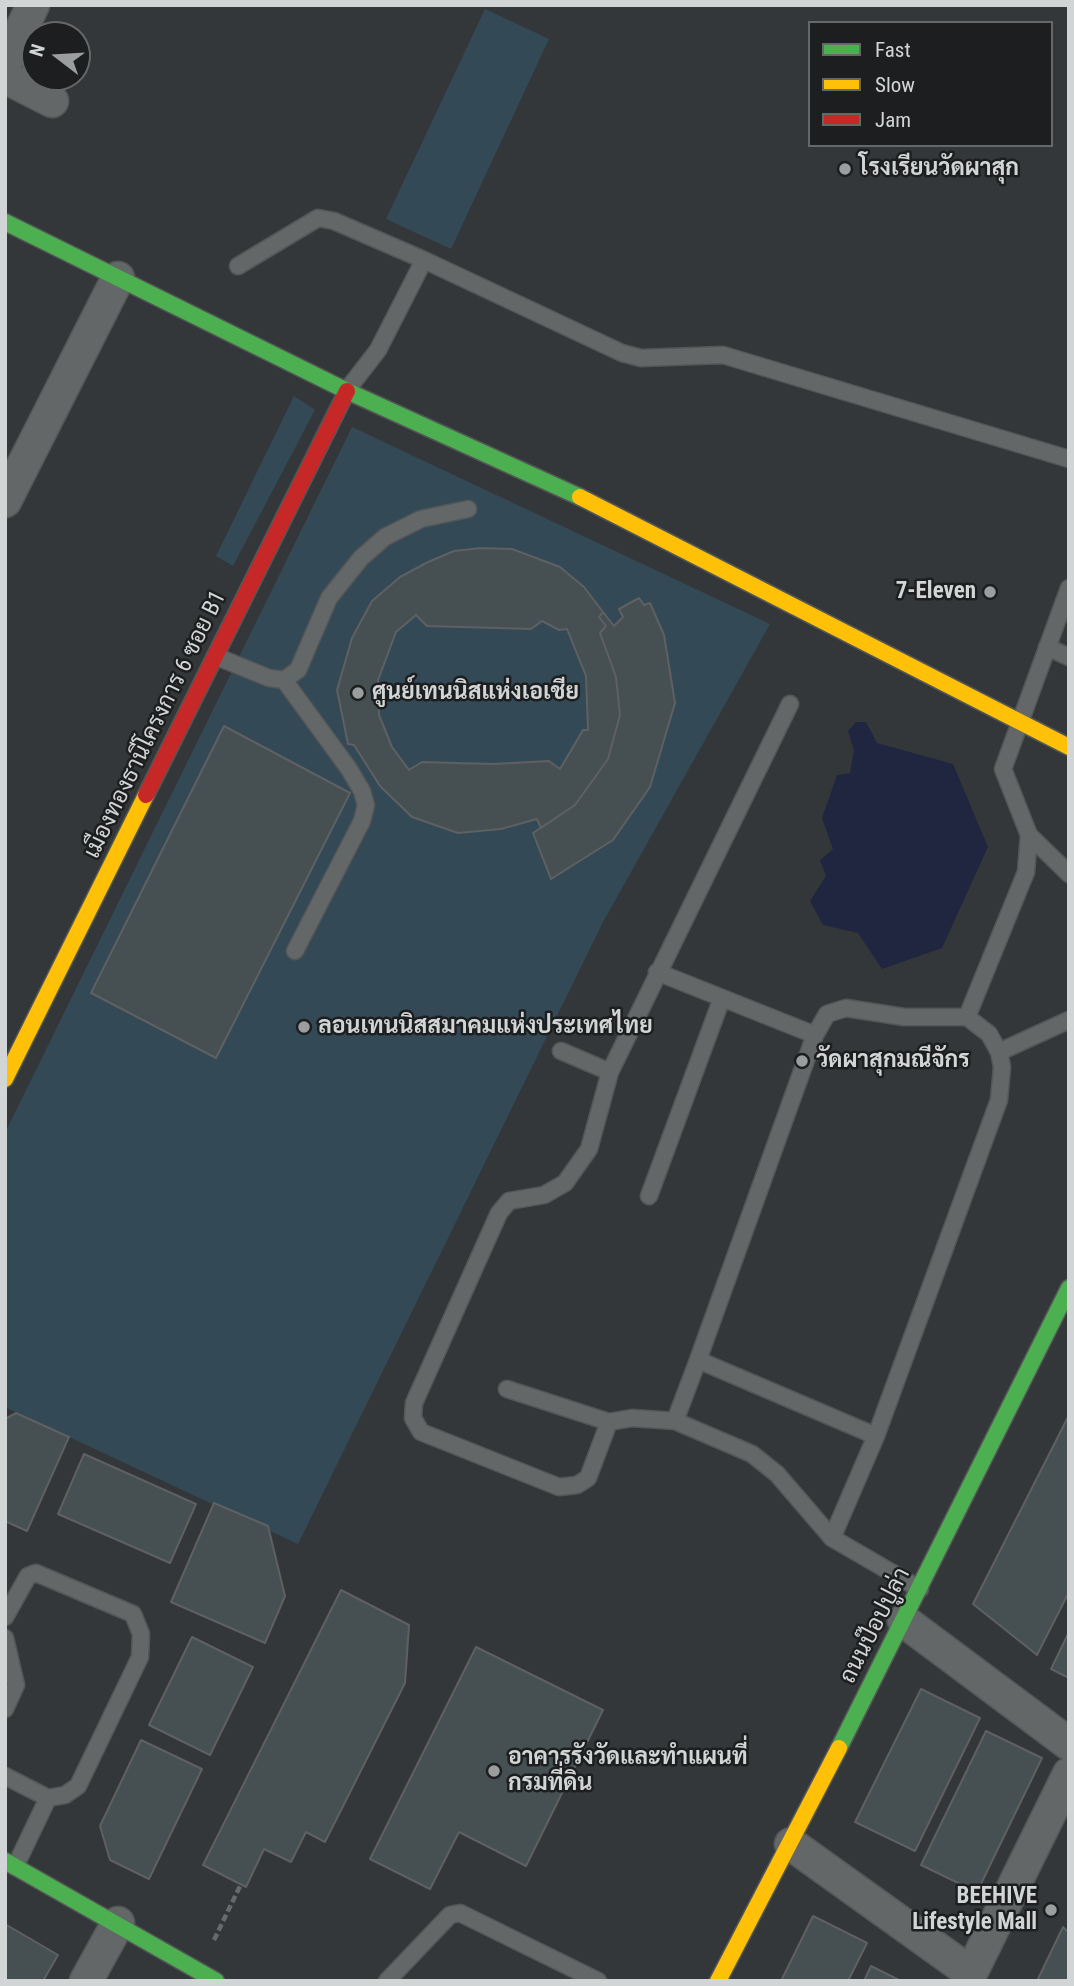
<!DOCTYPE html>
<meta charset="utf-8">
<style>
body{margin:0}
#map{position:relative;width:1074px;height:1986px;overflow:hidden;background:#343739;font-family:"Roboto Condensed",sans-serif}
canvas{display:block}
.frame{position:absolute;inset:0;border:7px solid #d2d5d6;pointer-events:none}
.legend{position:absolute;left:808px;top:21px;width:245px;height:126px;box-sizing:border-box;background:#1d1e1f;border:2px solid #656768;margin:0;padding:9px 12px;list-style:none;font-size:21px;color:#d2d5d6}
.legend li{display:flex;align-items:center;gap:14px;height:35px}
.legend b{width:35px;border:2px solid #656768}
.north{position:absolute;left:21px;top:21px;width:70px;height:70px;box-sizing:border-box;background:#1d1e1f;border:2px solid #656768;border-radius:50%;rotate:287deg;font-size:19px;font-weight:700;line-height:28px;text-align:center;color:#d2d5d6}
.north::after{content:'';display:block;margin:auto;width:24px;height:32px;background:#9b9e9f;clip-path:polygon(50% 0,100% 100%,50% 72%,0 100%)}
</style>
<div id="map">
<canvas width="1074" height="1986"></canvas>
<div class="frame"></div>
<ul class="legend">
<li><b style="height:9px;background:#4caf50"></b>Fast</li>
<li><b style="height:9px;background:#ffc107"></b>Slow</li>
<li><b style="height:9px;background:#c62828"></b>Jam</li>
</ul>
<div class="north">N</div>
</div>
<script>
const ctx = document.querySelector('canvas').getContext('2d');
ctx.lineJoin = 'round';
function fill(path, color) {
  ctx.fillStyle = color;
  ctx.fill(path, 'evenodd');
}
function toPath(rows) {
  const path = new Path2D();
  for (const r of rows) {
    path.moveTo(r[0], r[1]);
    for (let i = 2; i < r.length; i += 2) path.lineTo(r[i], r[i + 1]);
  }
  return path;
}
function strokePath(path, color, width, dash) {
  ctx.strokeStyle = color;
  ctx.lineWidth = width;
  ctx.lineCap = dash ? 'butt' : 'round';
  ctx.setLineDash(dash || []);
  ctx.stroke(path);
}
function label(font, color, halo, rows, align = 'center') {
  ctx.font = font + ' "Roboto Condensed",Sarabun,sans-serif';
  ctx.lineWidth = 5;
  ctx.setLineDash([]);
  ctx.textBaseline = 'middle';
  ctx.strokeStyle = halo;
  ctx.fillStyle = color;
  for (const [text, x, y, turn = 0] of rows) {
    ctx.save();
    ctx.translate(x, y);
    ctx.rotate((+turn || 0) * Math.PI / 180);
    ctx.textAlign = isNaN(turn) ? turn : align;
    if (halo) ctx.strokeText(text, 0, 0);
    ctx.fillText(text, 0, 0);
    ctx.restore();
  }
}
fill(toPath([
 [485,9,549,39,451,249,386,219],
 [294,396,315,410,233,566,216,556],
 [352,427,770,624,603,922,298,1544,5,1407,5,1133]
]), '#334956');
fill(toPath([
 [856,722,866,722,877,743,953,764,988,847,942,948,882,969,858,933,823,925,810,901,826,876,820,860,833,849,822,818,837,775,850,773,854,750,848,731]
]), '#20263f');
const building = toPath([
 [481,548,512,549,560,567,584,587,603,612,599,617,606,626,600,633,616,677,620,715,608,759,575,805,541,828,537,819,501,829,458,833,412,817,380,786,354,745,348,744,337,690,352,638,372,601,400,577,428,562,454,551,481,548],
 [416,615,427,626,531,629,542,621,559,630,567,629,586,676,588,730,583,730,560,769,549,761,493,764,422,762,409,770,392,747,379,715,378,680,396,632,416,615],
 [639,598,644,605,650,603,664,635,675,703,650,787,613,840,551,879,533,833,575,805,608,759,620,715,616,677,600,633,606,626,599,617,603,612,614,626,623,617,619,609,639,598],
 [224,726,350,793,216,1058,91,993,224,726],
 [16,1413,69,1437,27,1531,5,1521,5,1419,16,1413],
 [1069,1415,1069,1592,1037,1655,973,1604,1069,1415],
 [84,1454,196,1504,170,1563,58,1514,84,1454],
 [214,1503,268,1526,285,1596,265,1643,171,1602,214,1503],
 [341,1590,409,1625,405,1683,325,1842,306,1832,291,1862,264,1849,246,1887,203,1865,341,1590],
 [1069,1632,1069,1678,1051,1669,1069,1632],
 [192,1637,253,1667,210,1755,149,1725,192,1637],
 [476,1647,603,1710,526,1866,459,1832,430,1889,370,1859,476,1647],
 [921,1689,980,1718,915,1851,855,1822,921,1689],
 [986,1731,1042,1758,977,1892,921,1865,986,1731],
 [141,1740,202,1769,149,1879,110,1860,100,1826,141,1740],
 [813,1916,867,1943,848,1981,781,1981,813,1916],
 [5,1924,58,1955,43,1981,5,1981,5,1924],
 [1063,1927,1069,1933,1069,1981,1037,1981,1063,1927],
 [871,1966,901,1981,864,1981,871,1966]
]);
fill(building, '#465053');
strokePath(building, '#5e6061', 2);
const lane = toPath([
 [238,266,318,218,334,221,424,260],
 [347,390,378,350,424,260,622,353,641,358,723,355,1069,459],
 [1047,647,1069,657],
 [215,656,269,678,284,680,298,670,329,598,361,558,385,537,421,519,468,509],
 [284,680,349,769,362,791,366,805,362,821,295,951],
 [1029,835,1069,874],
 [657,972,815,1035],
 [967,1017,1026,872,1029,835,1003,769,1069,588],
 [561,1051,610,1072,790,704],
 [999,1052,1069,1020],
 [649,1196,722,998],
 [698,1360,815,1035,827,1014,846,1008,904,1017,967,1017,989,1034,999,1052,1002,1067,999,1100,876,1436],
 [507,1389,609,1422,632,1418,675,1421,752,1454,777,1474,832,1538,920,1589],
 [675,1421,698,1360,876,1436,832,1538],
 [609,1422,588,1478,577,1485,559,1487,421,1432,413,1418,414,1403,499,1213,509,1201,544,1195,565,1183,589,1149,610,1072],
 [5,1617,28,1576,36,1573,133,1614,141,1634,140,1657,78,1786,65,1795,48,1798,15,1867],
 [5,1638,16,1685,5,1709],
 [5,1776,48,1798],
 [387,1981,450,1915,460,1913,598,1981]
]);
const street = toPath([
 [5,64,33,5],
 [5,77,52,101],
 [5,501,118,278],
 [904,1621,1069,1744],
 [791,1844,971,1973,1069,1774],
 [86,1981,118,1923]
]);
const fast = toPath([
 [5,222,347,391,580,497],
 [839,1748,1069,1288],
 [5,1861,216,1981]
]);
const slow = toPath([
 [580,497,1069,747],
 [5,1079,146,795],
 [718,1981,839,1748]
]);
const jam = toPath([
 [146,795,347,391]
]);
strokePath(lane, '#535657', 19);
strokePath(street, '#535657', 35);
strokePath(fast, '#535657', 19);
strokePath(slow, '#535657', 19);
strokePath(jam, '#535657', 19);
strokePath(toPath([
 [214,1940,241,1884]
]), '#68696a', 4.5, [7, 3.5]);
strokePath(lane, '#646768', 16);
strokePath(street, '#646768', 32);
strokePath(fast, '#4caf50', 16);
strokePath(slow, '#ffc107', 16);
strokePath(jam, '#c62828', 16);
for (const [x, y, r, color] of [
 [845,169,7,"#9b9e9f"],
 [990,592,7,"#9b9e9f"],
 [358,693,7,"#9b9e9f"],
 [304,1027,7,"#9b9e9f"],
 [802,1061,7,"#9b9e9f"],
 [494,1771,7,"#9b9e9f"],
 [1051,1910,7,"#9b9e9f"]
]) {
  const dot = new Path2D();
  dot.arc(x, y, r, 0, 2 * Math.PI);
  ctx.fillStyle = color;
  ctx.fill(dot);
  strokePath(dot, '#1d1e1f', 2.5);
}
label('bold 23px', '#d2d5d6', '#1d1e1f', [
 ["โรงเรียนวัดผาสุก",859,169],
 ["7-Eleven",976,592,"right"],
 ["ศูนย์เทนนิสแห่งเอเชีย",372,693],
 ["ลอนเทนนิสสมาคมแห่งประเทศไทย",318,1027],
 ["วัดผาสุกมณีจักร",816,1061],
 ["อาคารรังวัดและทำแผนที่",508,1758],
 ["กรมที่ดิน",508,1784],
 ["BEEHIVE",1037,1897,"right"],
 ["Lifestyle Mall",1037,1923,"right"]
], 'left');
label('23px', '#d2d5d6', '#1d1e1f', [
 ["เมืองทองธานีโครงการ 6 ซอย B1",156,725,-64],
 ["ถนนป๊อปปูล่า",876,1626,-63]
]);
</script>
